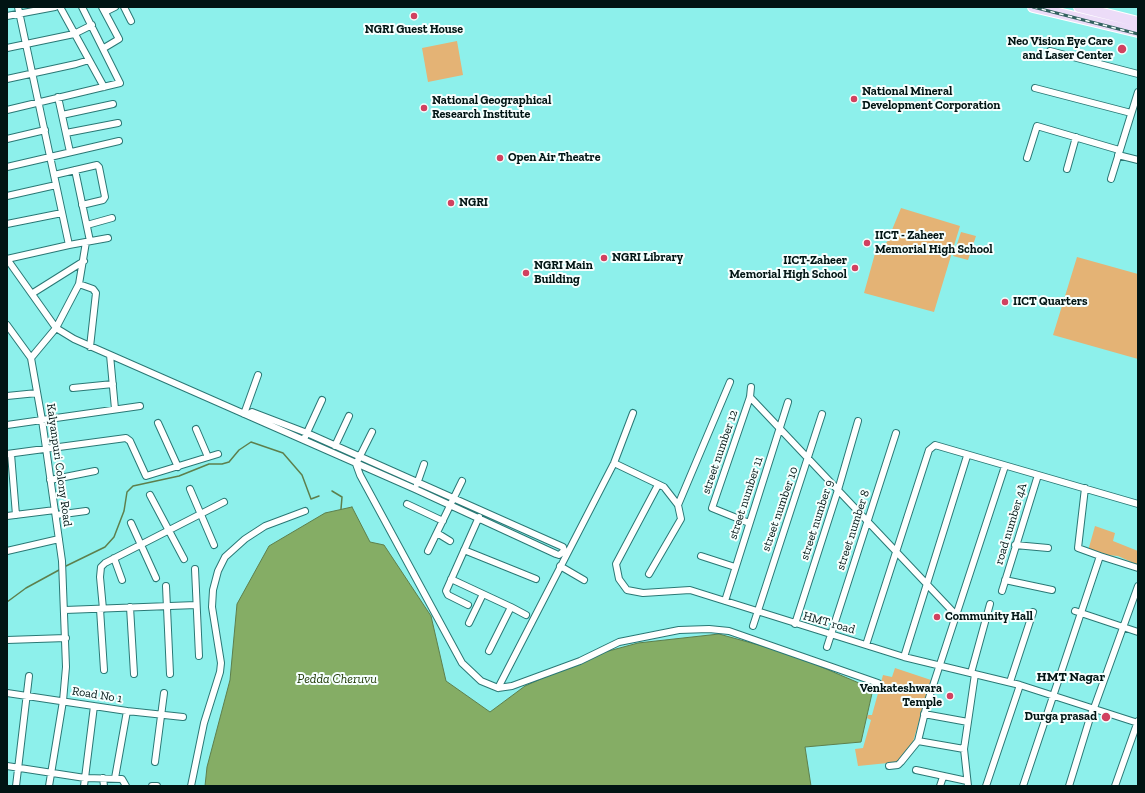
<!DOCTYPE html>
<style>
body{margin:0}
#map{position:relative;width:1145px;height:793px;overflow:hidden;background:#8df0eb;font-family:"Zilla Slab",serif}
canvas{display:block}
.frame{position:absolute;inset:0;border:8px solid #011413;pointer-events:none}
</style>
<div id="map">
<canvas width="1145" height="793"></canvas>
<div class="frame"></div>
</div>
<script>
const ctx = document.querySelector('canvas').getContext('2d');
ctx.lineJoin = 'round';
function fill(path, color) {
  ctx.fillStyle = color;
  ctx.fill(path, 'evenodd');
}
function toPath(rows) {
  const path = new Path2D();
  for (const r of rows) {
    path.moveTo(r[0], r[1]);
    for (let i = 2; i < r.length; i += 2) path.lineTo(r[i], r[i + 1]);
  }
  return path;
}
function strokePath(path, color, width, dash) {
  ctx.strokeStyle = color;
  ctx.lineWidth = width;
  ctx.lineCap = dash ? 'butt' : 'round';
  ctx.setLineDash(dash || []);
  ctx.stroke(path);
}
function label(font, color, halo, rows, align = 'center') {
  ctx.font = font + ' "Zilla Slab",serif';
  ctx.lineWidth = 4;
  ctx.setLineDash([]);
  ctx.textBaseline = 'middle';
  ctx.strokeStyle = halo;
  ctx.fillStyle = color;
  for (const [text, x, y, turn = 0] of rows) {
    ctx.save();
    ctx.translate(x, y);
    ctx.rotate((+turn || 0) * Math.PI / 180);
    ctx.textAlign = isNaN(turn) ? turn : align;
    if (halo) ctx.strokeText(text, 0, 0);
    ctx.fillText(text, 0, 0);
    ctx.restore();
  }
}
fill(toPath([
 [457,41,463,75,428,82,422,48],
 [901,208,960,226,934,312,864,293,876,250,887,242],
 [961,232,976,236,968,260,953,256],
 [1077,257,1138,274,1138,359,1053,335],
 [1095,526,1115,533,1113,541,1138,551,1138,565,1118,556,1095,554,1088,551],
 [895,668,931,680,913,742,898,762,858,766,855,749,863,748,871,720,867,718,868,715,872,715,883,675,892,677]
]), '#e4b375');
const water = toPath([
 [352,507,370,542,384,545,431,616,446,681,490,712,525,686,594,655,638,643,719,634,791,654,873,689,861,742,805,747,811,786,205,786,207,767,230,680,237,604,269,546,325,513,352,507]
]);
fill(water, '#85ad65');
strokePath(water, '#5d7f4c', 1);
strokePath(toPath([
 [332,491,342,497,341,509],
 [66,566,105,547,114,537,124,511,127,492,133,486,179,476,209,464,222,464,229,462,239,450,251,442,283,453,302,475,311,499,319,496],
 [7,602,26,588,59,570]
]), '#5d7f4c', 1.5);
const street = toPath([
 [18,7,69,245],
 [60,7,104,87],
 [102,7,119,39,104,48],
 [124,7,131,21],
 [105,12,115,7],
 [7,16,55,7],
 [7,48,74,34,92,25],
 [1050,51,1138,74],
 [7,79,76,64,89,60],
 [1035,88,1131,113],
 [58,97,70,152],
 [7,110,120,83,82,7],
 [62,115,113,104],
 [66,133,118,123],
 [7,139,45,130],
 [1118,155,1138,160],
 [1027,158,1037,126,1119,150],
 [7,167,119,141],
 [1067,169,1076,137],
 [75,170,90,241],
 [54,175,97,165,99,167,105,197,103,200,82,205],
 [1111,179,1138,92],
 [7,196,56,185],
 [7,224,62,213],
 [87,225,112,218],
 [7,259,56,328,74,339,415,489,556,554,559,555,564,551,563,547,307,433,252,412,247,415],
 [7,259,69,245,108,238],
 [79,284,93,289,96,293,90,347],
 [33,293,84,261],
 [7,325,31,358,42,420,62,561,66,667,63,701,49,786],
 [110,355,115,409],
 [31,358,56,328,79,284,86,242],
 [73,388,113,384],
 [7,396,37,393],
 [750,397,956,615],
 [244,414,258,375],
 [158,423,178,467],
 [7,425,140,406],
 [196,429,208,457],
 [372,432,356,464,360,475,462,663,481,681,498,688,512,686,580,661,619,642,679,630,709,629,729,631,878,683],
 [305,437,322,400],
 [335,446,349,416],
 [7,454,126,438,130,441,146,476,218,454],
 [11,454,16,515],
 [614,463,664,487,678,505,681,519,649,574],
 [50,480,95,471],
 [417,484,424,464],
 [658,485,616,564,619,579,627,590,643,593,690,590,904,657,1020,685,1138,723],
 [1085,488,1078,548,1100,556],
 [190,489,214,545],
 [150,495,184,559],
 [407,504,443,521],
 [678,505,730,382],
 [56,515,86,511],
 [7,516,55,510],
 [131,523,156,578],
 [749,523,712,508,750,397,751,387],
 [437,533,450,541],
 [1015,545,1048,548],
 [464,550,536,579],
 [7,551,59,539],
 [428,551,462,481],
 [701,556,735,567],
 [114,558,122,580],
 [560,566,584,580],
 [195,569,199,656],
 [451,579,511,607,489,651],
 [1005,580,1052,590],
 [166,586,170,674],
 [1002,591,1038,475],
 [725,601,788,402],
 [468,605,448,595,446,591,479,517],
 [130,607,134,674],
 [511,607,526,615],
 [100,609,104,670],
 [103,609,100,577,101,567,105,563,224,502],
 [65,610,196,605],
 [1075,611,1138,632],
 [469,623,483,594],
 [795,624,838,490,858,421],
 [753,626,822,414],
 [7,640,66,638],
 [866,645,929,450,935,445,1138,504],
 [827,647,896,433],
 [904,657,967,456],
 [971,673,990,604],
 [1010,682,1033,612],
 [498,688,614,463,633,413],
 [7,693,127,711,183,717],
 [1094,708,1138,586],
 [924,714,968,722],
 [918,741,964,749],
 [155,762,164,693],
 [7,766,85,778,122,779,126,786],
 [889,766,898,765,901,762,918,741,927,704,1005,466],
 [916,770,967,781],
 [103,778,104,786],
 [115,778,127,711],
 [16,786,29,676],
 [84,786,94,706],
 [152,786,157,786],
 [191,786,204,723,220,672,221,663,212,607,213,590,218,571,225,557,245,539,265,526,305,511],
 [940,786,943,777],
 [968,786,964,749,975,674],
 [986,786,1020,685],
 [1023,786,1100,556,1138,568],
 [1069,786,1093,708],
 [1115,786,1138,721]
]);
const primary = toPath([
 [1033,7,1138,32],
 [1079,7,1138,22]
]);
strokePath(street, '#2a7875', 8);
strokePath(primary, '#fff', 12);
strokePath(street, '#fff', 6);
strokePath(primary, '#ecdcf8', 10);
const rail = toPath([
 [1033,7,1138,34]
]);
strokePath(rail, '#32625f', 3);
strokePath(rail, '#f6fffe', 1.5, [4.5]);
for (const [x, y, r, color] of [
 [414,16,4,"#d14160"],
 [1122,49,5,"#d14160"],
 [854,99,4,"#d14160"],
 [424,108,4,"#d14160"],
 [500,158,4,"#d14160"],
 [451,203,4,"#d14160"],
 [867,243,4,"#d14160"],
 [604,258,4,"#d14160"],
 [855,268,4,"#d14160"],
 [526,273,4,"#d14160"],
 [1005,302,4,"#d14160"],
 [937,617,4,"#d14160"],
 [950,696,4,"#d14160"],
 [1106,717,5,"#d14160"]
]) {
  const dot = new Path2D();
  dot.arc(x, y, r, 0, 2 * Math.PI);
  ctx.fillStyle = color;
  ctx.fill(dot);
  strokePath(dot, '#f6fffe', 1.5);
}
label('bold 12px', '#011413', '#f6fffe', [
 ["NGRI Guest House",414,30,"center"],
 ["Neo Vision Eye Care",1113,42,"right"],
 ["and Laser Center",1113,56,"right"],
 ["National Mineral",862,92],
 ["Development Corporation",862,106],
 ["National Geographical",432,101],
 ["Research Institute",432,115],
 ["Open Air Theatre",508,158],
 ["NGRI",459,203],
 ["IICT - Zaheer",875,236],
 ["Memorial High School",875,250],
 ["NGRI Library",612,258],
 ["IICT-Zaheer",847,261,"right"],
 ["Memorial High School",847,275,"right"],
 ["NGRI Main",534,266],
 ["Building",534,280],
 ["IICT Quarters",1013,302],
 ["Community Hall",945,617],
 ["Venkateshwara",942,689,"right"],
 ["Temple",942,703,"right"],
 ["Durga prasad",1097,717,"right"]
], 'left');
label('12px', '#011413', '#f6fffe', [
 ["street number 12",720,452,-71],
 ["Kalyanpuri Colony Road",59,465,82],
 ["street number 11",746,498,-72],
 ["street number 10",780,509,-71],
 ["street number 9",817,520,-72],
 ["road number 4A",1011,524,-73],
 ["street number 8",853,530,-72],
 ["HMT road",829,623,16],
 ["Road No 1",97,695,9]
]);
label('bold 13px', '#011413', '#f6fffe', [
 ["HMT Nagar",1071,677]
]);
label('italic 13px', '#1d3600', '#f6fffe', [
 ["Pedda Cheruvu",337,679]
]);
</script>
